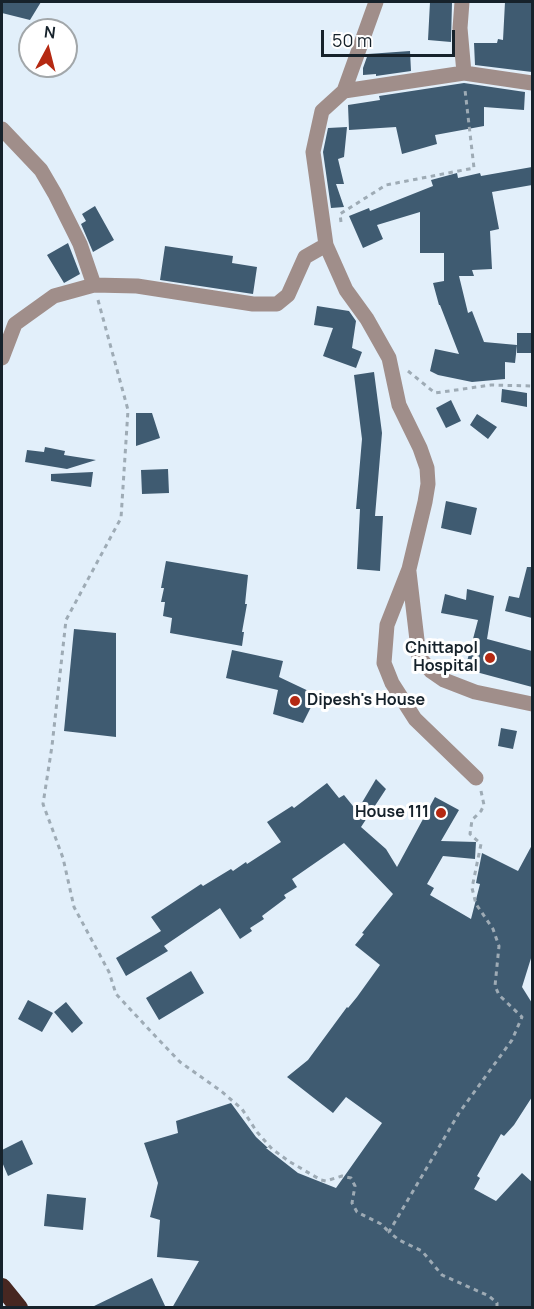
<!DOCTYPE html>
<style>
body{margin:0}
#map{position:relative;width:534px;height:1309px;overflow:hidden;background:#e2effa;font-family:Manrope,sans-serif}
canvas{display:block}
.frame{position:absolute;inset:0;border:3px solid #16222b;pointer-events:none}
.north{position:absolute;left:18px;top:18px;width:60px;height:60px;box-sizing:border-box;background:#fff;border:2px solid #a2a7aa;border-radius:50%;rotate:7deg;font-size:16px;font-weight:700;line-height:24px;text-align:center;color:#16222b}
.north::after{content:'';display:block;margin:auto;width:21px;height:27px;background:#b52912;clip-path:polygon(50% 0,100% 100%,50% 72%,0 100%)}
.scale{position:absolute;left:321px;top:30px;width:134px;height:27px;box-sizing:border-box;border:3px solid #16222b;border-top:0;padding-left:8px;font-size:18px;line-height:21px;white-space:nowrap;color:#16222b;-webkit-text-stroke:4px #fff;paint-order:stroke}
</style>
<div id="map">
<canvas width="534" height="1309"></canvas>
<div class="frame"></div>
<div class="north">N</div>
<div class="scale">50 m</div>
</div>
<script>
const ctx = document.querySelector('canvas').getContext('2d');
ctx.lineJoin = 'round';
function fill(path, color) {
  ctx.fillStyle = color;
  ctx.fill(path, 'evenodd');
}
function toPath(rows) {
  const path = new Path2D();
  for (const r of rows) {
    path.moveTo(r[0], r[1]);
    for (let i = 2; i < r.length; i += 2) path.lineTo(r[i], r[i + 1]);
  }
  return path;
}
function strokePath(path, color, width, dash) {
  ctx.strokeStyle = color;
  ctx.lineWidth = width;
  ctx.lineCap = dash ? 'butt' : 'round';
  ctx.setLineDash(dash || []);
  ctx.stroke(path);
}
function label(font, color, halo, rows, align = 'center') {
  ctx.font = font + ' Manrope,sans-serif';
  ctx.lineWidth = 6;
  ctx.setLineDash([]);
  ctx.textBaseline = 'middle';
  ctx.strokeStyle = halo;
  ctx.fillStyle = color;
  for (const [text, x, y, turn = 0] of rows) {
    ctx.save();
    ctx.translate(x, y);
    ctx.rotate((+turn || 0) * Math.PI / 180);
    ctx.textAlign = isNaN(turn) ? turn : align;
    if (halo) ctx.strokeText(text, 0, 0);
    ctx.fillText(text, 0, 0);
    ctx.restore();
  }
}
fill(toPath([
 [2,2,41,2,30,20,2,13],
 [430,2,452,2,451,42,428,40],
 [505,2,532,2,532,72,475,65,474,43,497,43,498,39,503,40],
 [410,51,411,71,376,76,376,74,363,75,363,68,368,54],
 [464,83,525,92,524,110,484,107,484,126,435,135,437,144,402,154,396,127,349,130,348,105,380,100,379,96],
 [347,127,344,157,338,159,344,184,336,184,344,207,331,208,323,152,328,128],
 [532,167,532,185,492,192,499,229,490,231,492,269,472,270,474,276,459,276,468,313,472,311,484,342,517,345,515,363,505,362,505,379,472,382,438,375,430,371,435,349,459,354,440,305,439,305,433,283,444,281,444,253,420,253,420,212,377,225,383,239,363,248,349,216,369,208,370,211,433,186,431,180,457,173,458,178,480,173,481,176],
 [95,206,114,240,93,252,81,224,86,221,82,214],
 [68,243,80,274,64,283,47,255],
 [165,246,233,256,232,263,257,267,253,294,160,280],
 [317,306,349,311,356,321,352,348,362,352,356,368,323,356,333,328,314,325],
 [517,333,532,333,532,353,517,353],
 [374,372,382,433,375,516,383,516,380,571,357,569,360,509,356,509,362,439,354,375],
 [502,389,527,393,527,407,501,402],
 [451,400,461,421,446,428,436,408],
 [136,413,152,413,160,438,136,446],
 [477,414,497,427,488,439,470,425],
 [45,447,65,451,64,455,96,460,67,469,25,462,27,450,44,452],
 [168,469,169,493,142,494,141,470],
 [93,472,91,487,51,481,51,474],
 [446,501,477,508,471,535,441,528],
 [166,561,248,575,245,604,247,604,242,632,244,632,242,646,170,633,172,618,163,616,165,602,161,602,164,588,161,588],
 [527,567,532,567,532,618,505,611,509,596,519,598],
 [467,589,494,596,487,639,532,651,532,687,465,669,478,620,441,613,445,594,466,600],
 [74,629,116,633,116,737,64,731],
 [232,650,283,661,279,677,317,695,303,723,273,714,278,690,226,678],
 [501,728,517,731,513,749,498,746],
 [376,779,386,789,361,827,386,849,397,867,435,797,459,810,441,841,476,842,475,859,443,856,427,884,434,888,430,895,471,919,480,884,476,883,482,853,518,871,532,845,532,955,522,987,532,1003,532,1097,514,1125,504,1136,501,1134,477,1176,480,1178,474,1189,496,1201,522,1173,532,1182,532,1308,172,1308,199,1261,157,1257,160,1220,150,1217,158,1183,144,1143,178,1133,176,1121,231,1103,256,1137,268,1148,266,1148,298,1173,336,1188,382,1123,346,1097,333,1113,287,1077,308,1060,347,1007,348,1008,357,997,380,965,355,945,364,934,362,933,393,894,344,843,292,879,297,887,284,895,286,898,262,916,264,919,250,928,252,931,240,939,220,908,164,946,168,951,126,976,116,958,161,931,151,917,201,884,203,886,231,869,233,871,246,862,247,864,281,842,267,822,292,806,294,808,327,783,339,798,344,795,357,811],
 [191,971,204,993,159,1020,146,998],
 [28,1000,53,1013,42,1032,18,1019],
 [66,1002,83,1023,72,1033,54,1012],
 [22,1140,33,1164,8,1176,2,1162,2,1150],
 [47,1194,86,1198,83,1230,44,1226],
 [152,1278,166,1308,90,1308]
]), '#3f5b71');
strokePath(toPath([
 [341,222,340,214,386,185,474,168,465,90],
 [98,300,128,410,121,518,66,620,52,746,43,804,63,858,74,907,109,972,116,994,158,1039,180,1062,221,1091,242,1109,257,1132,272,1149,290,1162,321,1180,326,1181,342,1176,351,1178,355,1186,352,1203,357,1212,381,1224,389,1232],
 [408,371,435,393,491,385,532,386],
 [481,791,484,805,481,811,472,820,470,834,481,844,472,888,476,904,493,929,499,946,495,986,499,995,522,1017,512,1040,459,1113,389,1232,399,1240,422,1251,442,1275,489,1296,497,1303,497,1308]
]), '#9eabb5', 3, [4.5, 4.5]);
strokePath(toPath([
 [462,2,460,28,464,73],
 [344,91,376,2],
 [2,129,41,170,55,194,80,244,94,285],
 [2,358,15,324,54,296,94,285,137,286,253,304,277,304,288,295,305,257,326,245],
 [409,572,419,657,431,671,444,680,475,692,532,704],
 [476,778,415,719,392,683,384,663,387,625,409,569,425,502,428,484,427,468,420,448,399,405,389,358,367,319,346,290,326,245,313,152,322,111,344,91,464,73,532,83]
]), '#a08e8a', 15);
strokePath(toPath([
 [2,1287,19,1308]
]), '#472721', 18);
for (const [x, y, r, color] of [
 [490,658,6,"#b52912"],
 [295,701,6,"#b52912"],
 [441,813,6,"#b52912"]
]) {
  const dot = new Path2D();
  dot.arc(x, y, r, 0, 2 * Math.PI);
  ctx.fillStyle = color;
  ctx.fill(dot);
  strokePath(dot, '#fff', 2);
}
label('bold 16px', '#16222b', '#fff', [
 ["Chittapol",478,649],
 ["Hospital",478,667],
 ["Dipesh's House",307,701,"left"],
 ["House 111",429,813]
], 'right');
</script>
